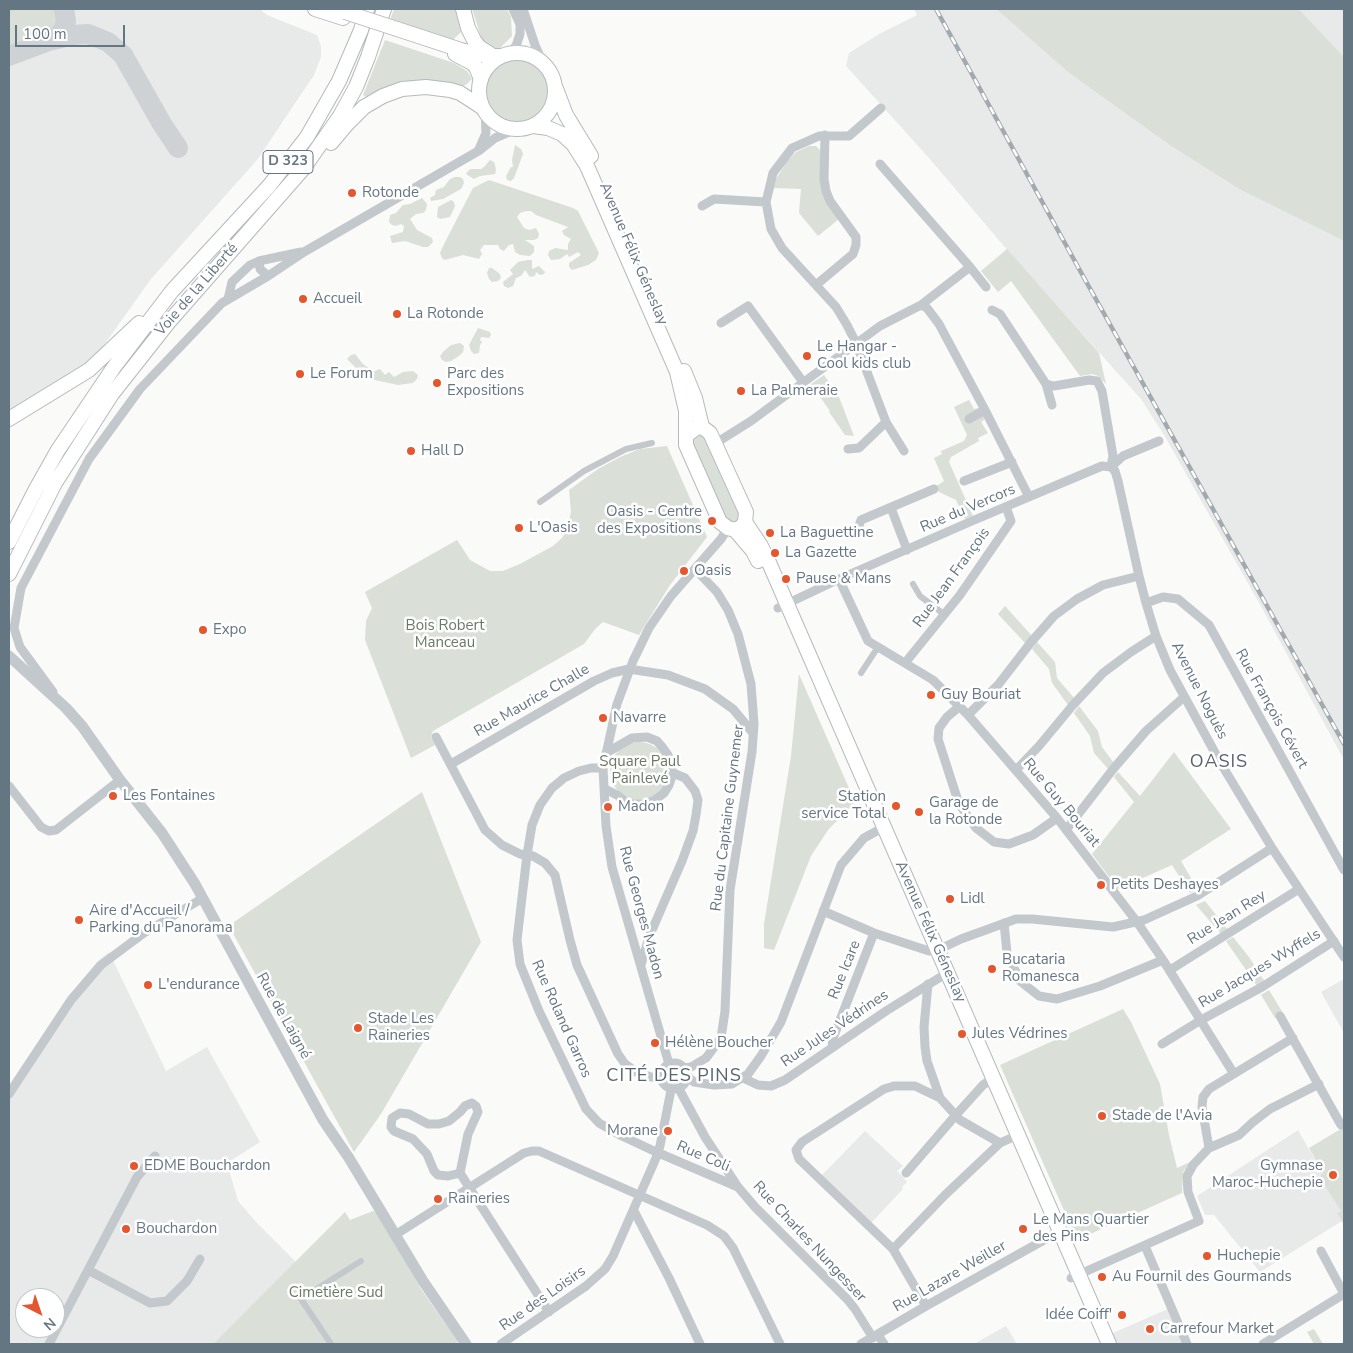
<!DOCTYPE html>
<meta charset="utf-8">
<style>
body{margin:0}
#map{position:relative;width:1353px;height:1353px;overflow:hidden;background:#fafaf8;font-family:"Nunito Sans",sans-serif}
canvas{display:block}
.frame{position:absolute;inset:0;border:10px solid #657683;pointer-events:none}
.north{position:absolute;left:15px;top:1288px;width:50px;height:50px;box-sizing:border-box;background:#fff;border:1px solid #c1c8cd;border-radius:50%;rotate:139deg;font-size:14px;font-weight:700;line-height:20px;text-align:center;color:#657683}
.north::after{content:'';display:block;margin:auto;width:18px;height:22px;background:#e4572e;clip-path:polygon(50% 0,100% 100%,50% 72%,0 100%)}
.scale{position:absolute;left:15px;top:25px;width:110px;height:22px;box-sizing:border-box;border:2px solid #657683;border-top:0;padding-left:6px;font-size:15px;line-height:18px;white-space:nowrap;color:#657683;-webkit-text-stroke:4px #fff;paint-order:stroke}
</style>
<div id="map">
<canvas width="1353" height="1353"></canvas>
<div class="frame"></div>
<div class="north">N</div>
<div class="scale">100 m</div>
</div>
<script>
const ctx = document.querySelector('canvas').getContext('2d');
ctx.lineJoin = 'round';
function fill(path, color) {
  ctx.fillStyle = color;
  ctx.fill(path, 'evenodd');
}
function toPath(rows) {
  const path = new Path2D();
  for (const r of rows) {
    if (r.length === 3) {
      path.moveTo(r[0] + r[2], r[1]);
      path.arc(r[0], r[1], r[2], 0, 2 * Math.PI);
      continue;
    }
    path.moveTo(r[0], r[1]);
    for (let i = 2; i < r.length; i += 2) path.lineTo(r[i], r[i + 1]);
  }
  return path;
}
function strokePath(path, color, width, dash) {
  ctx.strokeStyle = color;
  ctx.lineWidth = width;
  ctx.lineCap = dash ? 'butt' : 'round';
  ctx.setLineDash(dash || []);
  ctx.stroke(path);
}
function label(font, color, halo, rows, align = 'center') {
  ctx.font = font + ' "Nunito Sans",sans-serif';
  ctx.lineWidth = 5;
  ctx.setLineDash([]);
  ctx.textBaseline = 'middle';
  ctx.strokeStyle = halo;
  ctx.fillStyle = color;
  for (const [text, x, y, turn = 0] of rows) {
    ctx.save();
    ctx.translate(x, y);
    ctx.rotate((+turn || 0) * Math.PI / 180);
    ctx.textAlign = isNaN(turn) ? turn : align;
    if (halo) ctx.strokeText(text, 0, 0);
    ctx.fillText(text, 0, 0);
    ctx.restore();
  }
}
fill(toPath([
 [9,9,260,9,267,15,317,35,321,46,321,57,314,75,257,160,151,279,99,352,78,371,9,411],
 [914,9,996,9,1069,73,1171,146,1239,189,1344,241,1344,760,1262,608,1164,435,1141,399,1015,259,929,158,846,66,849,53,879,34,917,15],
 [1299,9,1344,9,1344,57],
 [109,952,166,1071,207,1047,260,1142,227,1163,238,1201,257,1223,296,1262,213,1344,9,1344,9,1085,68,997,98,961],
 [25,1298,55,1298,55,1328,25,1328],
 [1344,979,1344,1033,1321,992],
 [1298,1130,1323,1174,1319,1177,1341,1211,1338,1214,1342,1221,1260,1272,1214,1215,1205,1215,1197,1196],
 [865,1131,903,1166,897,1171,907,1182,902,1187,903,1189,871,1223,822,1175],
 [1170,1308,1187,1344,1109,1344,1106,1336],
 [1006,1326,1017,1344,974,1344]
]), '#e8e9e9');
fill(toPath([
 [9,9,56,9,58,23,50,34,9,50],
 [394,9,455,9,461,32,453,40,389,23],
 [472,9,507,9,511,17,512,36,499,49,491,47,482,40],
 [996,9,1299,9,1344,57,1344,241,1239,189,1171,146,1069,73],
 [385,40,454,63,467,71,472,79,467,84,460,88,368,98,363,95],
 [517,91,31],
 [515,145,521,149,523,154,514,178,511,181,507,180,506,176,511,167,513,167,512,160],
 [809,146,816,146,820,150,820,178,839,219,818,236,799,213,801,189,773,188,776,179,788,160,796,152],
 [490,160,494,162,495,165,496,170,495,174,480,176,474,179,466,174,468,171,471,169,481,169,485,166],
 [454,177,460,177,463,179,464,183,461,189,443,199,431,201,430,198,435,195,436,190,444,187,449,180],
 [489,180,573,208,578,211,599,253,596,260,588,265,572,270,569,267,569,263,581,255,578,252,569,257,567,254,560,259,551,260,548,255,549,251,555,248,568,250,568,244,571,239,564,235,562,231,568,227,536,215,531,211,526,211,520,213,517,217,524,228,529,230,536,228,539,234,538,238,534,240,525,240,534,246,534,252,530,256,520,255,515,252,513,244,509,245,504,251,500,249,498,245,484,245,480,250,482,254,479,259,463,255,445,260,442,258,440,253,443,246,473,188],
 [422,198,427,204,426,210,423,213,416,214,410,219,417,230,432,238,433,242,428,247,423,247,405,241,392,243,390,236,403,232,404,226,401,224,396,226,392,225,389,222,390,215,396,213,403,205,410,204],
 [451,200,454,202,455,206,450,217,440,219,437,217,438,207],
 [1007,249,1099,353,1106,384,1098,376,1092,374,1080,376,1011,281,998,292,981,271],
 [528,260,532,260,532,269,539,266,545,272,544,274,540,275,536,272,535,276,530,277,525,270,521,276,516,278,513,286,508,288,504,286,503,282,513,274,510,270,518,262],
 [489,268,492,268,500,274,501,278,498,281,492,282,489,279,487,273],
 [478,328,490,332,491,335,489,338,481,337,480,340,482,342,480,345,479,353,474,354,471,351,469,345],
 [460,343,464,346,463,352,459,356,451,361,446,362,442,360,440,356,444,351,451,345],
 [355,354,363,364,370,369,375,371,380,369,385,375,389,372,394,377,403,372,413,371,418,375,417,379,413,383,398,385,370,379,363,375,347,359,351,355],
 [824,375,839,397,854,436,845,435,829,412,830,411,811,384],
 [969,400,974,409,979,408,985,419,981,422,988,433,978,438,979,441,951,457,949,462,973,516,965,519,956,500,939,492,935,487,944,481,934,458,942,454,941,451,964,441,967,435,954,407],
 [698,435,706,437,742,511,738,523,727,522,691,441],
 [667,446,707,537,670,585,639,635,603,622,595,629,584,644,433,731,431,737,435,745,411,758,365,640,366,621,372,608,365,592,457,540,470,560,490,571,503,571,520,564,553,546,562,538,567,529,571,512,569,490,598,469,620,457,640,449],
 [1005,606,1032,636,1025,643,998,614],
 [1037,642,1055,662,1057,678,1074,698,1068,705,1052,683,1049,669,1032,649],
 [799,674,855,802,828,830,811,856,774,950,764,948,764,924,791,756],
 [1079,706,1098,731,1102,747,1114,763,1109,770,1094,753,1090,736,1074,713],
 [639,771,29],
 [1174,752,1231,829,1181,861,1198,890,1190,893,1172,865,1118,889,1092,854,1134,802,1114,777,1118,772,1140,796],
 [422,792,481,942,381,1114,354,1152,231,930,234,928,234,922],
 [1205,901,1228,930,1221,934,1196,905],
 [1233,937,1249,957,1265,982,1257,986,1226,941],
 [1269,990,1283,1013,1275,1018,1261,995],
 [1123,1009,1131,1022,1160,1084,1169,1135,1177,1168,1190,1162,1183,1172,1182,1193,1077,1240,1000,1065],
 [674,1076,9],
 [1344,1127,1344,1225,1337,1213,1341,1211,1319,1177,1323,1173,1309,1148],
 [373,1211,376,1212,400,1251,421,1289,457,1340,458,1344,213,1344,345,1212,350,1220],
 [1314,1329,1323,1344,1314,1344,1307,1332]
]), '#dadfd7');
strokePath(toPath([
 [49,41,57,38,64,29,66,21,64,9],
 [9,56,49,41,73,35,88,34,108,42,123,55,162,124,178,148]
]), '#ced2d4', 20);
const primary = toPath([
 [517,91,38],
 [555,86,566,115,591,156],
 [533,126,548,128,562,134,573,144,587,166,677,372,686,411,686,445,720,522,728,528,735,530,741,527,745,522,746,512,710,433,702,427,696,428,687,435],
 [684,371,695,398,702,427],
 [745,522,761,546,767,558,1109,1344],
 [735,530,753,551,758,561]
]);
const trunk = toPath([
 [315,9,343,18],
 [463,9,468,28,474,40,479,47,490,54],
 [397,29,461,50,487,56,500,56],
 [455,54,472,63,476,67,481,79],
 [331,143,347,124,364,107,383,96,402,89,426,87,450,90,460,93,483,108],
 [9,419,89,370,139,323],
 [9,542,36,489,58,450,114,367,172,291,269,186,307,137,339,81,361,30,367,9],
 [9,574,55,483,112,394,168,323,303,169,340,116,356,87,368,57,384,9]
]);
strokePath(primary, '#b5babe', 16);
strokePath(trunk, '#b4b9bd', 16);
strokePath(toPath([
 [540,502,584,471,626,449,652,443],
 [913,584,920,596,945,615],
 [861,673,878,647],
 [331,1344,301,1299,361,1261]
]), '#c3c8cc', 6);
strokePath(toPath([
 [523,9,535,45,543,63],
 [507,54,516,46,520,34,520,24,513,9],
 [479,149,486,133,485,111],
 [702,206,714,199,766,202],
 [259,261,260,269,268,276],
 [970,267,986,287],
 [816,285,853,254,856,245,856,237,830,201,826,191,824,179,825,135],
 [228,299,232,282,250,265,259,261,301,252],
 [921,305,927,308,939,324,985,410,1029,497],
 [992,310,1000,314,1046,384,1054,386,1089,380,1097,381,1102,391,1113,456,1111,466],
 [721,323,748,306,803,382],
 [1046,384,1052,405],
 [969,419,985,410],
 [886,422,904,451],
 [716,443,751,421,880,326,921,305,970,267,880,164],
 [848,449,859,448,886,422,856,343,847,325,836,307,782,248,771,229,766,202,773,173,792,148,819,136,849,136,881,108],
 [1111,467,1115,471,1118,481,1139,576,1146,603,1156,636,1170,670,1220,762,1272,848,1344,957],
 [964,481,1012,462],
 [891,508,907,550],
 [856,534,861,520,934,489],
 [839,579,868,641,933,680,968,715,1057,818,1137,922,1163,960,1234,1074],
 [1146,603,1163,597,1178,599,1209,625,1344,870],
 [778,608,839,579,972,521,1102,466,1111,467,1123,456,1159,441],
 [905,663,960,595,1011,521,1006,507],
 [53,692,20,647,14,628,21,588,89,459,140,389,222,303,268,276,304,252,480,150,495,138,516,129],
 [960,706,947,717,939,728,938,739,959,804,976,828,994,842,1009,844,1033,835,1057,818],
 [968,715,998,685,1032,641,1054,616,1077,599,1103,585,1139,576],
 [436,737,485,830,502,845,520,854,533,856,545,863,555,875,570,940,577,965,618,1054,625,1064,636,1072,651,1077,661,1078],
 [451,764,594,681,612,673,629,669,668,675,705,689,733,709,753,733],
 [603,768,591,768,579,771,564,778,552,788,540,805,532,825,527,855,517,940,520,964,539,1011,586,1109,599,1123,622,1136,654,1151,738,1187],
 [1016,770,1039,746,1073,705,1103,673,1131,652,1156,636],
 [9,786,41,827,49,831,56,830,120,780],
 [605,789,617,795,626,802,634,804,645,804,655,800,664,793,669,785,673,773,668,755,663,748,657,741,647,737,632,738,606,753],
 [1066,830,1114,768,1146,731,1184,697],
 [823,911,874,933,929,951,938,950,961,939,1016,919,1032,919,1113,927,1144,920,1197,896,1272,848],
 [1004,923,1007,953,1020,981,1039,996,1057,999,1100,986,1163,960],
 [641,965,649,937,682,861,693,831,696,815,698,800,695,791,685,778,673,773],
 [1170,970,1299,889],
 [928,984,924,1027,925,1047,927,1061,940,1098,960,1120,1000,1143],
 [1280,1016,1341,1125],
 [1162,1044,1201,1020,1262,987,1334,941],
 [832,1047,833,1038,874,933],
 [674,1076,13],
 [669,1064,612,867,606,826,603,768,617,704,633,661,649,628,671,596,721,539,728,528],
 [684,1068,691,1067,706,1058,721,1038,725,1011,730,890,752,752,754,724,751,684,738,634,728,610,717,592,695,569],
 [688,1077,694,1082,714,1085,732,1084,748,1074,761,1056,781,1022,841,865,864,838,884,827],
 [743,1078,758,1085,771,1086,785,1080,886,1011,947,973],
 [679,1089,705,1137,738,1187,755,1207,847,1299,855,1309,873,1338],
 [9,1094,71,1000,101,965,144,933,203,898],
 [1209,1148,1202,1107,1203,1097,1209,1089,1293,1038],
 [460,1173,448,1176,438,1175,434,1171,427,1154,413,1139,394,1131,391,1127,392,1118,400,1113,409,1114,428,1124,439,1124,449,1121,460,1112,465,1106,472,1103,476,1106,478,1112,468,1134,460,1173,549,1312],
 [906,1173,955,1116,983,1085,993,1078],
 [634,1211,669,1278,700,1344],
 [395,1235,524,1153,532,1151,539,1151,707,1225,724,1236,733,1248,780,1344],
 [1145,1246,1187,1344],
 [893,1249,945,1195,1000,1143,1018,1135],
 [1321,1251,1344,1294],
 [88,1270,150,1303,167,1301,187,1281,200,1259],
 [1071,1278,1199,1221,1188,1192,1187,1176,1193,1165,1209,1148,1239,1135,1253,1122,1270,1109,1319,1084],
 [926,1306,893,1249,799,1159,796,1150,802,1142,884,1089,894,1086,915,1086,940,1098],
 [878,1335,884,1344],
 [49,1344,137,1177,155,1156],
 [501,1344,586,1286,605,1269,613,1256,656,1158,660,1146,671,1090],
 [861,1344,926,1306,1060,1231],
 [1263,1344,1344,1294]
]), '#c3c8cc', 9);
strokePath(toPath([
 [9,656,66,708,82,726,120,780,162,833,195,884,323,1120,349,1158,423,1281,466,1344]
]), '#c3c8cc', 11);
strokePath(primary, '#fff', 14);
strokePath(trunk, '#fff', 14);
const rail = toPath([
 [936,9,1083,276,1344,744]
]);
strokePath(rail, '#a2aab0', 4.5);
strokePath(rail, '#fff', 2.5, [8]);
const trunkBridge = toPath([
 [345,12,397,29]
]);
strokePath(trunkBridge, '#b4b9bd', 16, []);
strokePath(trunkBridge, '#fff', 14);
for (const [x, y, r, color] of [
 [352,193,5,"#e4572e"],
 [303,299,5,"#e4572e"],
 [397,314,5,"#e4572e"],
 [807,356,5,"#e4572e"],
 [300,374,5,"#e4572e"],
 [437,383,5,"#e4572e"],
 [741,391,5,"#e4572e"],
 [411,451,5,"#e4572e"],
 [712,521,5,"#e4572e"],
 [519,528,5,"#e4572e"],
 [770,533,5,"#e4572e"],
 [775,553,5,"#e4572e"],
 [684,571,5,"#e4572e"],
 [786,579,5,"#e4572e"],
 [203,630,5,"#e4572e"],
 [931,695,5,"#e4572e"],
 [603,718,5,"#e4572e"],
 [113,796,5,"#e4572e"],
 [896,806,5,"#e4572e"],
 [608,807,5,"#e4572e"],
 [919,812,5,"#e4572e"],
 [1101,885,5,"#e4572e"],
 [950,899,5,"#e4572e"],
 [79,920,5,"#e4572e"],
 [992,969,5,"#e4572e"],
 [148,985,5,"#e4572e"],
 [358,1028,5,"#e4572e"],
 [962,1034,5,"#e4572e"],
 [655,1043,5,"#e4572e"],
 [1102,1116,5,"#e4572e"],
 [668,1131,5,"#e4572e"],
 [134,1166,5,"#e4572e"],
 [1333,1175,5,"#e4572e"],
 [438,1199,5,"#e4572e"],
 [126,1229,5,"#e4572e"],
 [1023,1229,5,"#e4572e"],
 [1207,1256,5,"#e4572e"],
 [1102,1277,5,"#e4572e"],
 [1122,1315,5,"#e4572e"],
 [1150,1329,5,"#e4572e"]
]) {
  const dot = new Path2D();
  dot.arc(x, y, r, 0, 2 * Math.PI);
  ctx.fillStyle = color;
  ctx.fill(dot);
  strokePath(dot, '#fff', 2);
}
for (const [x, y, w] of [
 [288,162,50]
]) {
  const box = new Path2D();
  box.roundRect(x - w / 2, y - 11.5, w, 23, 4);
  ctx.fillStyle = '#fff';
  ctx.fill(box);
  strokePath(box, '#657683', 1);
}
label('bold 14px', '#657683', null, [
 ["D 323",288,162]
]);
label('15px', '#657683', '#fff', [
 ["Rotonde",362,193],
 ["Accueil",313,299],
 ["La Rotonde",407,314],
 ["Le Hangar -",817,347],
 ["Cool kids club",817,364],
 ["Le Forum",310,374],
 ["Parc des",447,374],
 ["Expositions",447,391],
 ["La Palmeraie",751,391],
 ["Hall D",421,451],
 ["Oasis - Centre",702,512,"right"],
 ["des Expositions",702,529,"right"],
 ["L'Oasis",529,528],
 ["La Baguettine",780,533],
 ["La Gazette",785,553],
 ["Oasis",694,571],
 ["Pause & Mans",796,579],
 ["Expo",213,630],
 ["Guy Bouriat",941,695],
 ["Navarre",613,718],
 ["Les Fontaines",123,796],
 ["Station",886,797,"right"],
 ["service Total",886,814,"right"],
 ["Garage de",929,803],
 ["la Rotonde",929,820],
 ["Madon",618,807],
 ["Petits Deshayes",1111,885],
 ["Lidl",960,899],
 ["Aire d'Accueil /",89,911],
 ["Parking du Panorama",89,928],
 ["Bucataria",1002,960],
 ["Romanesca",1002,977],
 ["L'endurance",158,985],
 ["Stade Les",368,1019],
 ["Raineries",368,1036],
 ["Jules Védrines",972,1034],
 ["Hélène Boucher",665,1043],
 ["Stade de l'Avia",1112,1116],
 ["Morane",658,1131,"right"],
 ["EDME Bouchardon",144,1166],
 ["Gymnase",1323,1166,"right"],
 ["Maroc-Huchepie",1323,1183,"right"],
 ["Raineries",448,1199],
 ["Le Mans Quartier",1033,1220],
 ["des Pins",1033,1237],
 ["Bouchardon",136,1229],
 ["Huchepie",1217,1256],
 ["Au Fournil des Gourmands",1112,1277],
 ["Idée Coiff'",1112,1315,"right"],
 ["Carrefour Market",1160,1329]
], 'left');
label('15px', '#657683', '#fff', [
 ["Avenue Félix Géneslay",633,254,67],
 ["Voie de la Liberté",197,290,-49],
 ["Rue du Vercors",968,509,-23],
 ["Rue Jean François",952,578,-54],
 ["Avenue Noguès",1199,691,63],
 ["Rue Maurice Challe",532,701,-30],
 ["Rue François Cévert",1271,709,61],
 ["Rue Guy Bouriat",1061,803,50],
 ["Rue du Capitaine Guynemer",728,818,-83],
 ["Rue Georges Madon",641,913,75],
 ["Rue Jean Rey",1227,918,-32],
 ["Avenue Félix Géneslay",930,932,66],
 ["Rue Jacques Wyffels",1260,969,-31],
 ["Rue Icare",845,970,-68],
 ["Rue de Laigné",283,1016,61],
 ["Rue Roland Garros",561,1019,66],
 ["Rue Jules Védrines",835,1029,-34],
 ["Rue Coli",703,1157,23],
 ["Rue Charles Nungesser",809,1242,47],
 ["Rue Lazare Weiller",950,1277,-30],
 ["Rue des Loisirs",543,1299,-35]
]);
label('15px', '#687a64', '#fff', [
 ["Bois Robert",445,626],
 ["Manceau",445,643],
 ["Square Paul",640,762],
 ["Painlevé",640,779],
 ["Cimetière Sud",336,1293]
]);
ctx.letterSpacing = '1px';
label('18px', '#57646e', '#fff', [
 ["OASIS",1219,763],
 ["CITÉ DES PINS",674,1077]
]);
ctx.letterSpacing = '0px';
</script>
